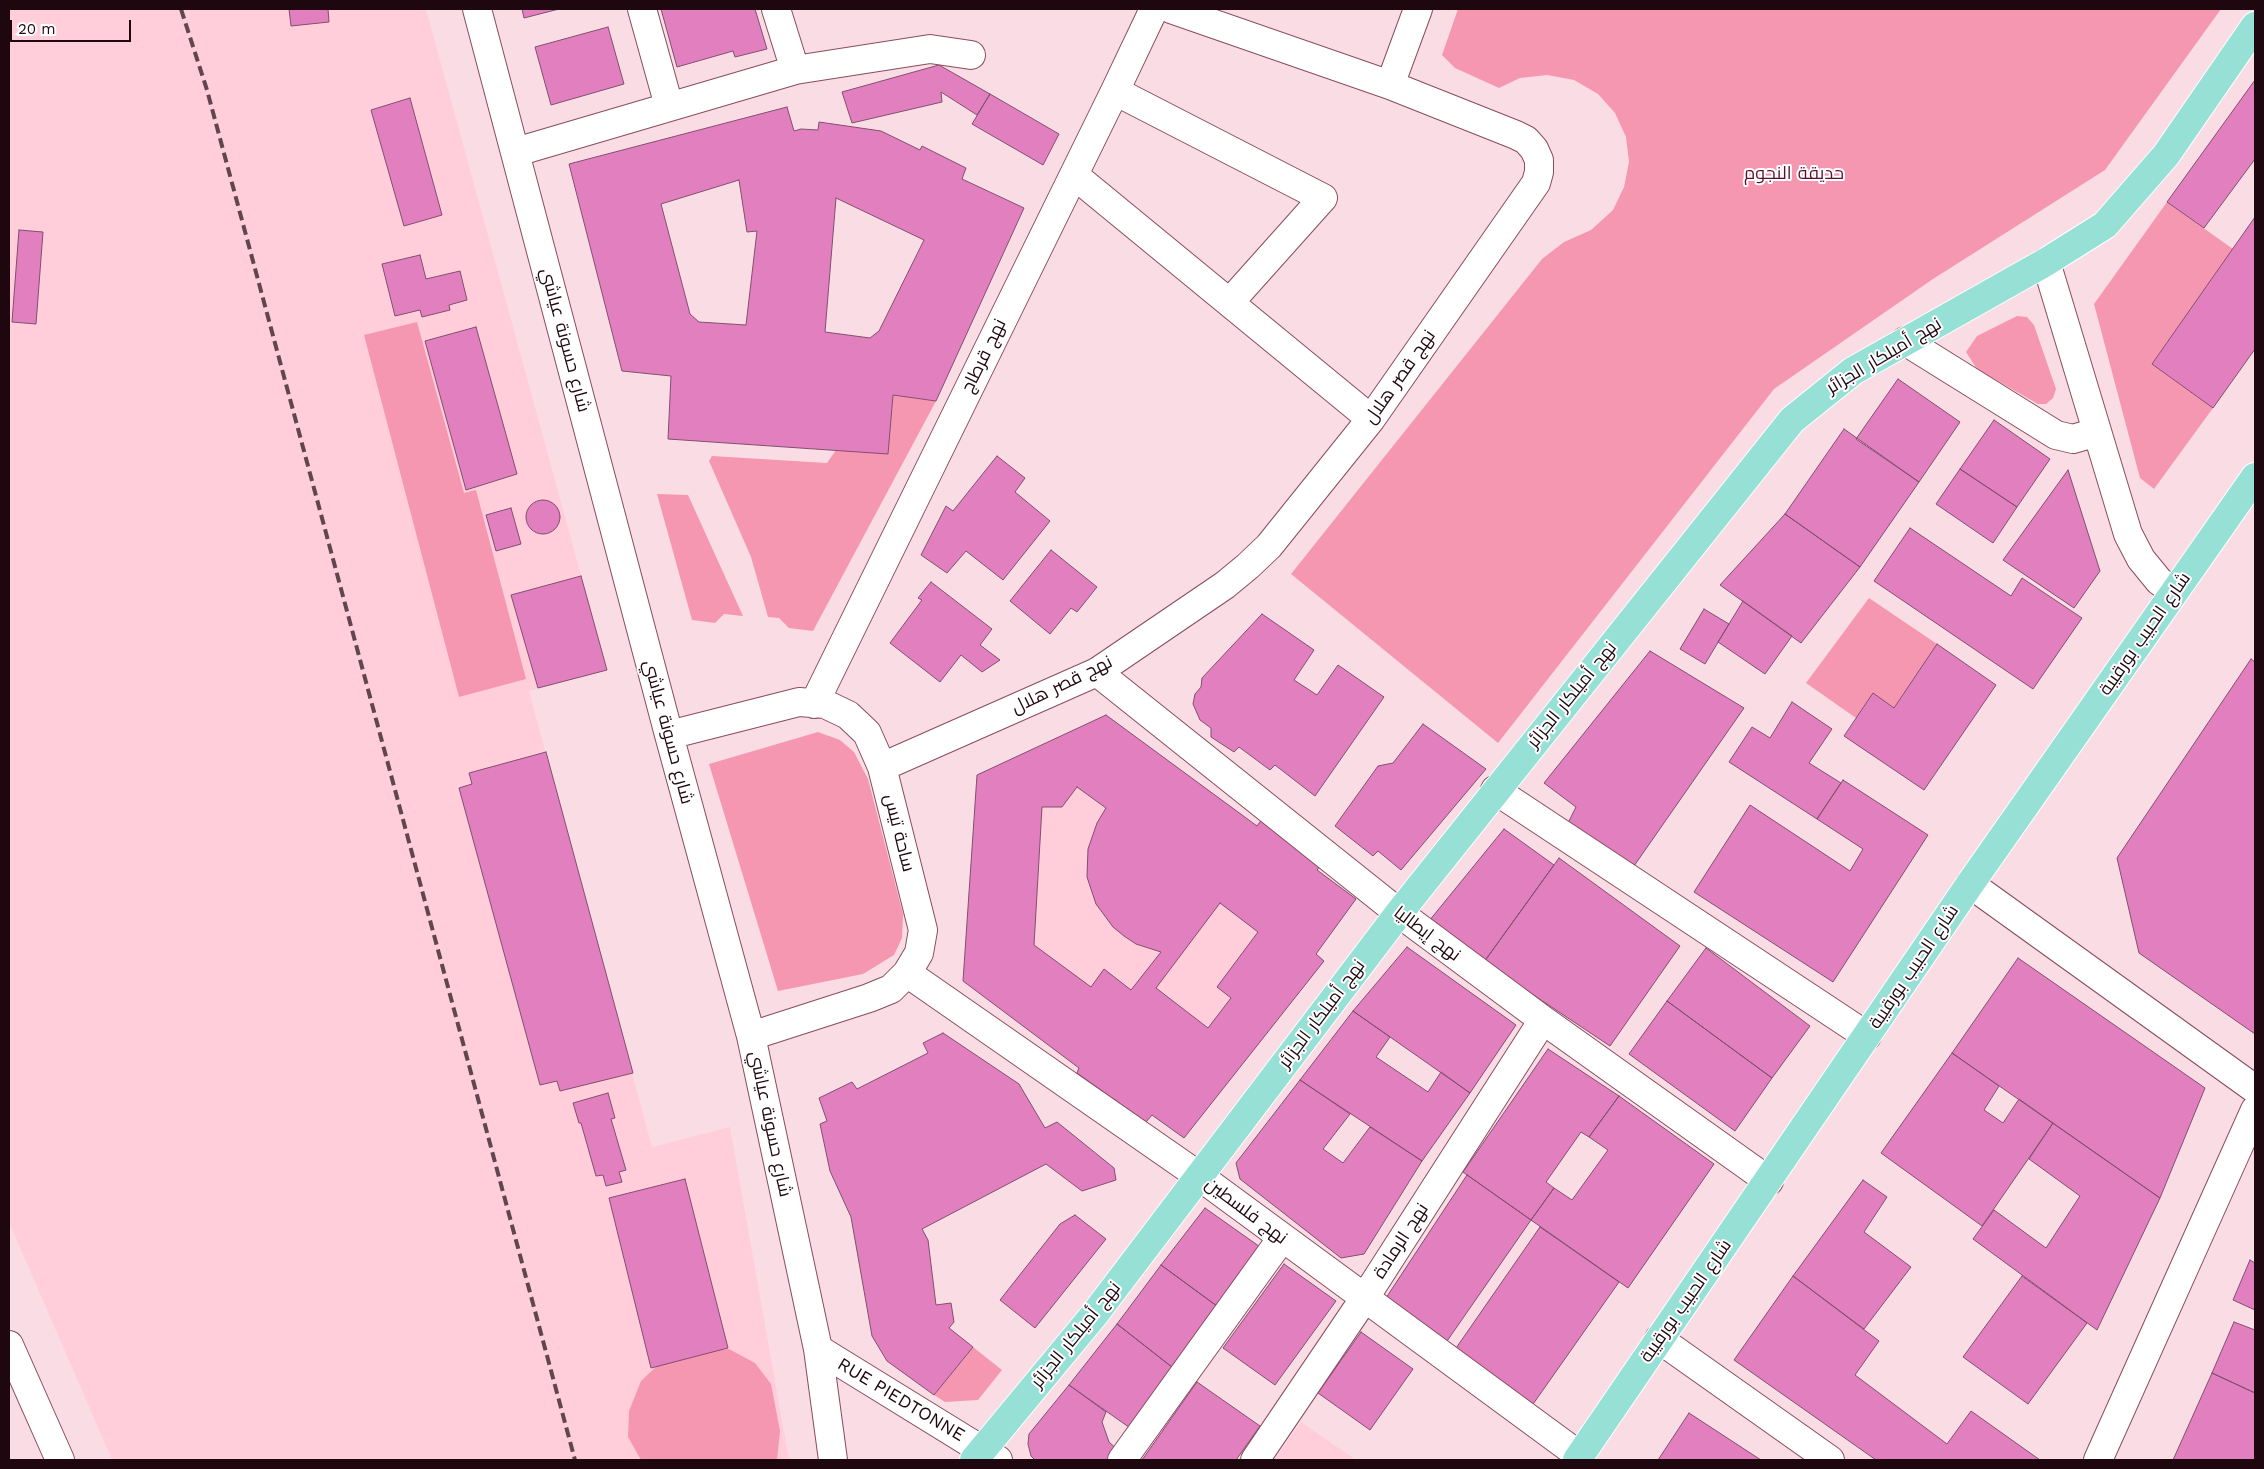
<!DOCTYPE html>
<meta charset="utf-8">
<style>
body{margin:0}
#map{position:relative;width:2264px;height:1469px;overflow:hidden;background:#fadde4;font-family:"Work Sans",sans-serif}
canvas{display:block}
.frame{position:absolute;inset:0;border:10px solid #1f070f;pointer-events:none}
.scale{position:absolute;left:10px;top:20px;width:121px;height:22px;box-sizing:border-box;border:2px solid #1f070f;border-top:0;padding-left:6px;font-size:15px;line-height:18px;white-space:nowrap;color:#1f070f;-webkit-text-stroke:4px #fff;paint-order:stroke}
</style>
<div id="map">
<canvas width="2264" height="1469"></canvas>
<div class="frame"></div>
<div class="scale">20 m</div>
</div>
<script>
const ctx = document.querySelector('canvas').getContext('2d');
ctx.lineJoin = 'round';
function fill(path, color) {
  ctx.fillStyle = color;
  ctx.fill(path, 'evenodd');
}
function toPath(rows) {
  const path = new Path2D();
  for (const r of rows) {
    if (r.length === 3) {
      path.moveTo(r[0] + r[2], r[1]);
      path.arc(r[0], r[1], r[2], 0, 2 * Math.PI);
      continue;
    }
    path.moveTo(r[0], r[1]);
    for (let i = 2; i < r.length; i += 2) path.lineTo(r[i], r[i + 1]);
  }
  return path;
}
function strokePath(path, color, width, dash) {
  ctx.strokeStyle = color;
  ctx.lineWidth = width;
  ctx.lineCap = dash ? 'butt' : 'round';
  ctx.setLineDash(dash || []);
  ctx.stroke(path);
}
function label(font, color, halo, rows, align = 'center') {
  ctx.font = font + ' "Work Sans",Cairo,sans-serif';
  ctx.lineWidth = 4;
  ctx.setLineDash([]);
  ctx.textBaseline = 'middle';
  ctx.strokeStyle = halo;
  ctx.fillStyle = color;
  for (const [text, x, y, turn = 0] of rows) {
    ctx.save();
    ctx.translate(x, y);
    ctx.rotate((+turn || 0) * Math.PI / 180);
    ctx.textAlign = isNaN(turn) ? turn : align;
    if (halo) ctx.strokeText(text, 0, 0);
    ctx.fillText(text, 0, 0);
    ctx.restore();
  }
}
fill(toPath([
 [9,9,426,9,607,670,529,691,652,1147,730,1127,789,1460,112,1460,9,1222],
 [1106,715,1256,825,1264,817,1317,870,1356,899,1316,954,1324,961,1184,1138,1152,1115,1146,1122,1077,1073,1079,1068,963,981,977,775],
 [1301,1422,1356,1460,1274,1460]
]), '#ffceda');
fill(toPath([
 [1458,9,2221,9,2105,170,1933,279,1774,389,1498,743,1291,574,1542,259,1564,242,1591,230,1613,210,1624,187,1629,162,1626,137,1615,113,1598,94,1574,80,1547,75,1520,78,1499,88,1455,68,1442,55],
 [2167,202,2233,249,2152,364,2213,408,2154,489,2140,478,2094,304],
 [2017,316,2027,317,2034,325,2056,389,2053,398,2046,404,2038,404,1977,369,1966,352,1977,336],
 [417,322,464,493,476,490,526,679,459,697,364,335],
 [893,395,936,401,813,631,789,628,779,618,768,617,751,557,709,461,712,456,827,463,836,450,888,453],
 [657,494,688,495,743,616,724,614,715,623,692,620],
 [1869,598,1937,644,1894,708,1873,694,1856,718,1806,683],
 [818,732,840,740,854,752,868,779,903,914,902,938,894,955,863,974,778,991,709,764],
 [973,1347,1002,1370,978,1400,945,1402,934,1395],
 [729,1349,755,1363,771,1384,780,1431,777,1460,641,1460,628,1437,629,1411,641,1381,660,1363,688,1354]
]), '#f697b2');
const building = toPath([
 [289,9,328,9,329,22,291,26,289,9],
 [522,9,559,9,524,18,522,9],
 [661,9,755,9,767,49,735,57,733,51,677,67,661,9],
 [608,27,624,84,551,105,535,47,608,27],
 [939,65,990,94,977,115,941,92,942,102,852,123,842,92,939,65],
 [2255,80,2255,159,2204,228,2167,202,2255,80],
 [990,94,1059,134,1043,165,972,124,990,94],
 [410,98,442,215,404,226,371,110,410,98],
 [787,107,794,131,801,129,818,130,819,122,881,131,920,150,922,146,966,168,962,179,1024,208,936,401,893,395,888,454,668,439,671,376,622,371,569,164,787,107],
 [739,180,747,232,757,231,746,325,699,322,690,314,661,204,739,180],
 [836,198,924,240,879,331,870,338,825,332,836,198],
 [2255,217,2255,349,2213,408,2152,364,2255,217],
 [19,230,43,232,36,324,12,322,19,230],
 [420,255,426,279,460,271,467,300,449,305,450,310,422,317,420,310,395,316,382,264,420,255],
 [476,327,517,474,466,490,425,341,476,327],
 [1898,379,1960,422,1919,482,1856,439,1898,379],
 [1994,420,2050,459,2017,507,1960,469,1994,420],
 [1844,429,1919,482,1860,567,1785,514,1844,429],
 [997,456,1025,478,1015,492,1050,521,1003,580,966,551,947,573,921,555,946,506,953,511,997,456],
 [1960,469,2017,507,1993,543,1936,504,1960,469],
 [2068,470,2100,571,2074,608,2003,560,2068,470],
 [543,517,17],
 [511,508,521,544,496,551,486,515,511,508],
 [1785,514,1860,567,1801,643,1720,585,1785,514],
 [1910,528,2011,596,2022,578,2082,618,2033,689,1874,581,1910,528],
 [1051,550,1097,587,1077,612,1071,608,1050,634,1010,601,1051,550],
 [581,576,607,670,538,688,511,595,581,576],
 [931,582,992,629,980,645,1000,660,982,672,961,655,940,682,890,643,922,600,918,598,931,582],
 [1743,601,1792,636,1765,674,1718,642,1743,601],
 [1704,609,1729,624,1705,664,1680,649,1704,609],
 [1262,614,1314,650,1294,680,1317,695,1338,665,1384,697,1315,796,1275,765,1270,770,1239,747,1234,752,1211,737,1211,728,1200,720,1193,704,1195,694,1201,687,1202,678,1262,614],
 [1937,644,1996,685,1924,790,1844,736,1873,693,1894,708,1937,644],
 [1650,651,1744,708,1634,866,1568,823,1576,807,1544,783,1650,651],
 [2251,659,2255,662,2255,1034,2139,953,2117,858,2251,659],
 [1792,702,1832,729,1809,763,1841,783,1817,819,1729,762,1752,727,1770,738,1792,702],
 [1106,715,1257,826,1264,817,1323,863,1317,870,1356,899,1316,954,1324,961,1184,1138,1152,1115,1146,1122,1077,1073,1079,1068,963,981,977,775,1106,715],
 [1077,787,1106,808,1097,823,1088,849,1087,877,1096,904,1113,927,1124,936,1136,944,1161,952,1131,990,1104,969,1091,987,1034,945,1042,807,1062,807,1077,787],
 [1220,903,1258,932,1217,987,1231,998,1208,1028,1156,988,1220,903],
 [1423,724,1486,769,1401,870,1378,851,1373,856,1335,826,1378,766,1393,763,1423,724],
 [546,752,633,1073,560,1091,557,1081,540,1085,459,788,472,784,469,773,546,752],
 [1843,780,1928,835,1833,982,1694,892,1750,805,1850,871,1863,849,1817,819,1843,780],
 [1504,829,1554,865,1484,962,1429,921,1504,829],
 [1559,858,1680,946,1610,1046,1484,962,1559,858],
 [1407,947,1516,1025,1470,1093,1353,1011,1407,947],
 [1706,948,1810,1026,1772,1078,1667,1001,1706,948],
 [2018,958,2205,1088,2160,1198,1952,1053,2018,958],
 [1667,1001,1772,1078,1735,1131,1629,1054,1667,1001],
 [1353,1011,1390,1037,1376,1057,1428,1092,1441,1072,1470,1093,1422,1161,1300,1080,1353,1011],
 [943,1033,1019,1084,1045,1128,1057,1122,1114,1168,1116,1180,1082,1191,1046,1164,922,1229,928,1240,936,1305,951,1303,954,1322,949,1328,973,1347,934,1395,887,1361,872,1336,851,1217,830,1171,820,1124,827,1121,819,1098,852,1082,857,1089,928,1053,923,1043,943,1033],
 [1548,1049,1619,1096,1589,1137,1581,1132,1546,1182,1554,1188,1531,1220,1463,1172,1548,1049],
 [1952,1053,1999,1086,1984,1110,2003,1123,2019,1099,2053,1123,1982,1226,1881,1153,1952,1053],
 [1300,1080,1350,1114,1323,1149,1343,1163,1370,1127,1422,1161,1364,1254,1341,1258,1240,1179,1236,1163,1300,1080],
 [608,1093,615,1118,611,1119,626,1170,619,1172,622,1182,606,1186,603,1175,596,1176,581,1123,579,1123,573,1103,608,1093],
 [1619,1096,1714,1164,1628,1288,1531,1220,1554,1188,1572,1200,1608,1150,1589,1137,1619,1096],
 [2053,1123,2160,1198,2097,1330,1973,1239,1994,1210,2046,1248,2080,1196,2029,1159,2053,1123],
 [1467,1175,1531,1220,1445,1344,1384,1301,1467,1175],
 [685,1179,728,1348,651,1368,609,1198,685,1179],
 [1863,1180,1887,1197,1864,1232,1911,1267,1864,1329,1793,1276,1863,1180],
 [1205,1208,1263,1249,1221,1309,1161,1265,1205,1208],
 [1075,1215,1106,1239,1035,1328,1000,1300,1060,1224,1075,1215],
 [1540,1227,1619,1282,1531,1407,1454,1351,1540,1227],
 [2250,1260,2255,1263,2255,1310,2233,1300,2250,1260],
 [1284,1264,1336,1301,1275,1385,1223,1348,1284,1264],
 [1161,1265,1221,1309,1177,1371,1117,1324,1161,1265],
 [1793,1276,1879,1341,1855,1375,1947,1444,1971,1411,2040,1460,1876,1460,1734,1360,1793,1276],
 [2022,1276,2087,1323,2028,1404,1963,1357,2022,1276],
 [2234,1322,2255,1330,2255,1393,2212,1373,2234,1322],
 [1117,1324,1177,1371,1133,1430,1069,1385,1117,1324],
 [1361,1332,1413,1369,1370,1430,1318,1393,1361,1332],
 [2212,1373,2255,1393,2255,1460,2173,1460,2212,1373],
 [1197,1382,1260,1426,1236,1460,1142,1460,1197,1382],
 [1069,1385,1106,1412,1102,1422,1109,1442,1120,1452,1115,1460,1035,1460,1031,1456,1028,1444,1029,1434,1069,1385],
 [1689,1413,1761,1460,1658,1460,1689,1413]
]);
fill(building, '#e280bf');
strokePath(building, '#824e6f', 1);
const minor = toPath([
 [477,9,669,735,751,1036,818,1349,833,1460],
 [642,9,669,106],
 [776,9,795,70],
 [1390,85,1418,9],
 [1115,91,1323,198,1230,302],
 [516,152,795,70,930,49,971,55],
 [1074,175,1371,419],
 [2046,262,2128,534,2141,559,2159,581,2174,592],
 [1905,341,2056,435,2073,439,2097,432],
 [1097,672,1399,913,1543,1020,1769,1181],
 [814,704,1115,91,1154,9],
 [669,735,799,702,825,704,848,715,867,733,882,767,923,930,919,953,907,973,891,989,869,998,751,1036],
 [882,767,1097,672,1225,585,1248,566,1269,546,1371,419,1536,183,1539,172,1539,160,1534,149,1526,140,1516,135,1390,85,1171,9],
 [1495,790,1867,1036],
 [1970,884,2255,1089],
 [907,973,1199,1176,1580,1456],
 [1659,1339,1830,1460],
 [9,1345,60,1460],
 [818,1349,998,1460],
 [1122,1460,1282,1238],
 [1255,1460,1364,1299,1543,1020],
 [2098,1460,2255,1110]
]);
const major = toPath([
 [974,1460,1094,1315,1399,913,1792,420,1853,371,2046,262,2105,225,2166,155,2255,26],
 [1577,1460,1970,884,2255,477]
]);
strokePath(minor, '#894c5e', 30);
strokePath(major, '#fff', 30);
strokePath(minor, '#fff', 28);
strokePath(major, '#96e0d6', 28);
strokePath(toPath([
 [181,9,207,90,575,1460]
]), '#60464e', 4, [10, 5]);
label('18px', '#57112c', '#fff', [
 ["حديقة النجوم",1794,174]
]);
label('18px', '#1f070f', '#fff', [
 ["شارع حسونة عياشي",565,340,75],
 ["نهج قرطاج",984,356,-64],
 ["نهج أميلكار الجزائر",1884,356,-31],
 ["نهج قصر هلال",1400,377,-55],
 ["شارع الحبيب بورقيبة",2145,634,-55],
 ["نهج قصر هلال",1062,685,-26],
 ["نهج أميلكار الجزائر",1572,695,-51],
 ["شارع حسونة عياشي",668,732,75],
 ["ساحة تيس",899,833,76],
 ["نهج إيطاليا",1427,934,37],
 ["شارع الحبيب بورقيبة",1914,967,-56],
 ["نهج أميلكار الجزائر",1322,1014,-53],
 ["شارع حسونة عياشي",770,1124,78],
 ["نهج فلسطين",1246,1211,37],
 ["نهج الرمادة",1401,1241,-57],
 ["شارع الحبيب بورقيبة",1686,1301,-55],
 ["نهج أميلكار الجزائر",1076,1335,-51],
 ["RUE PIEDTONNE",901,1400,31]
]);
</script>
